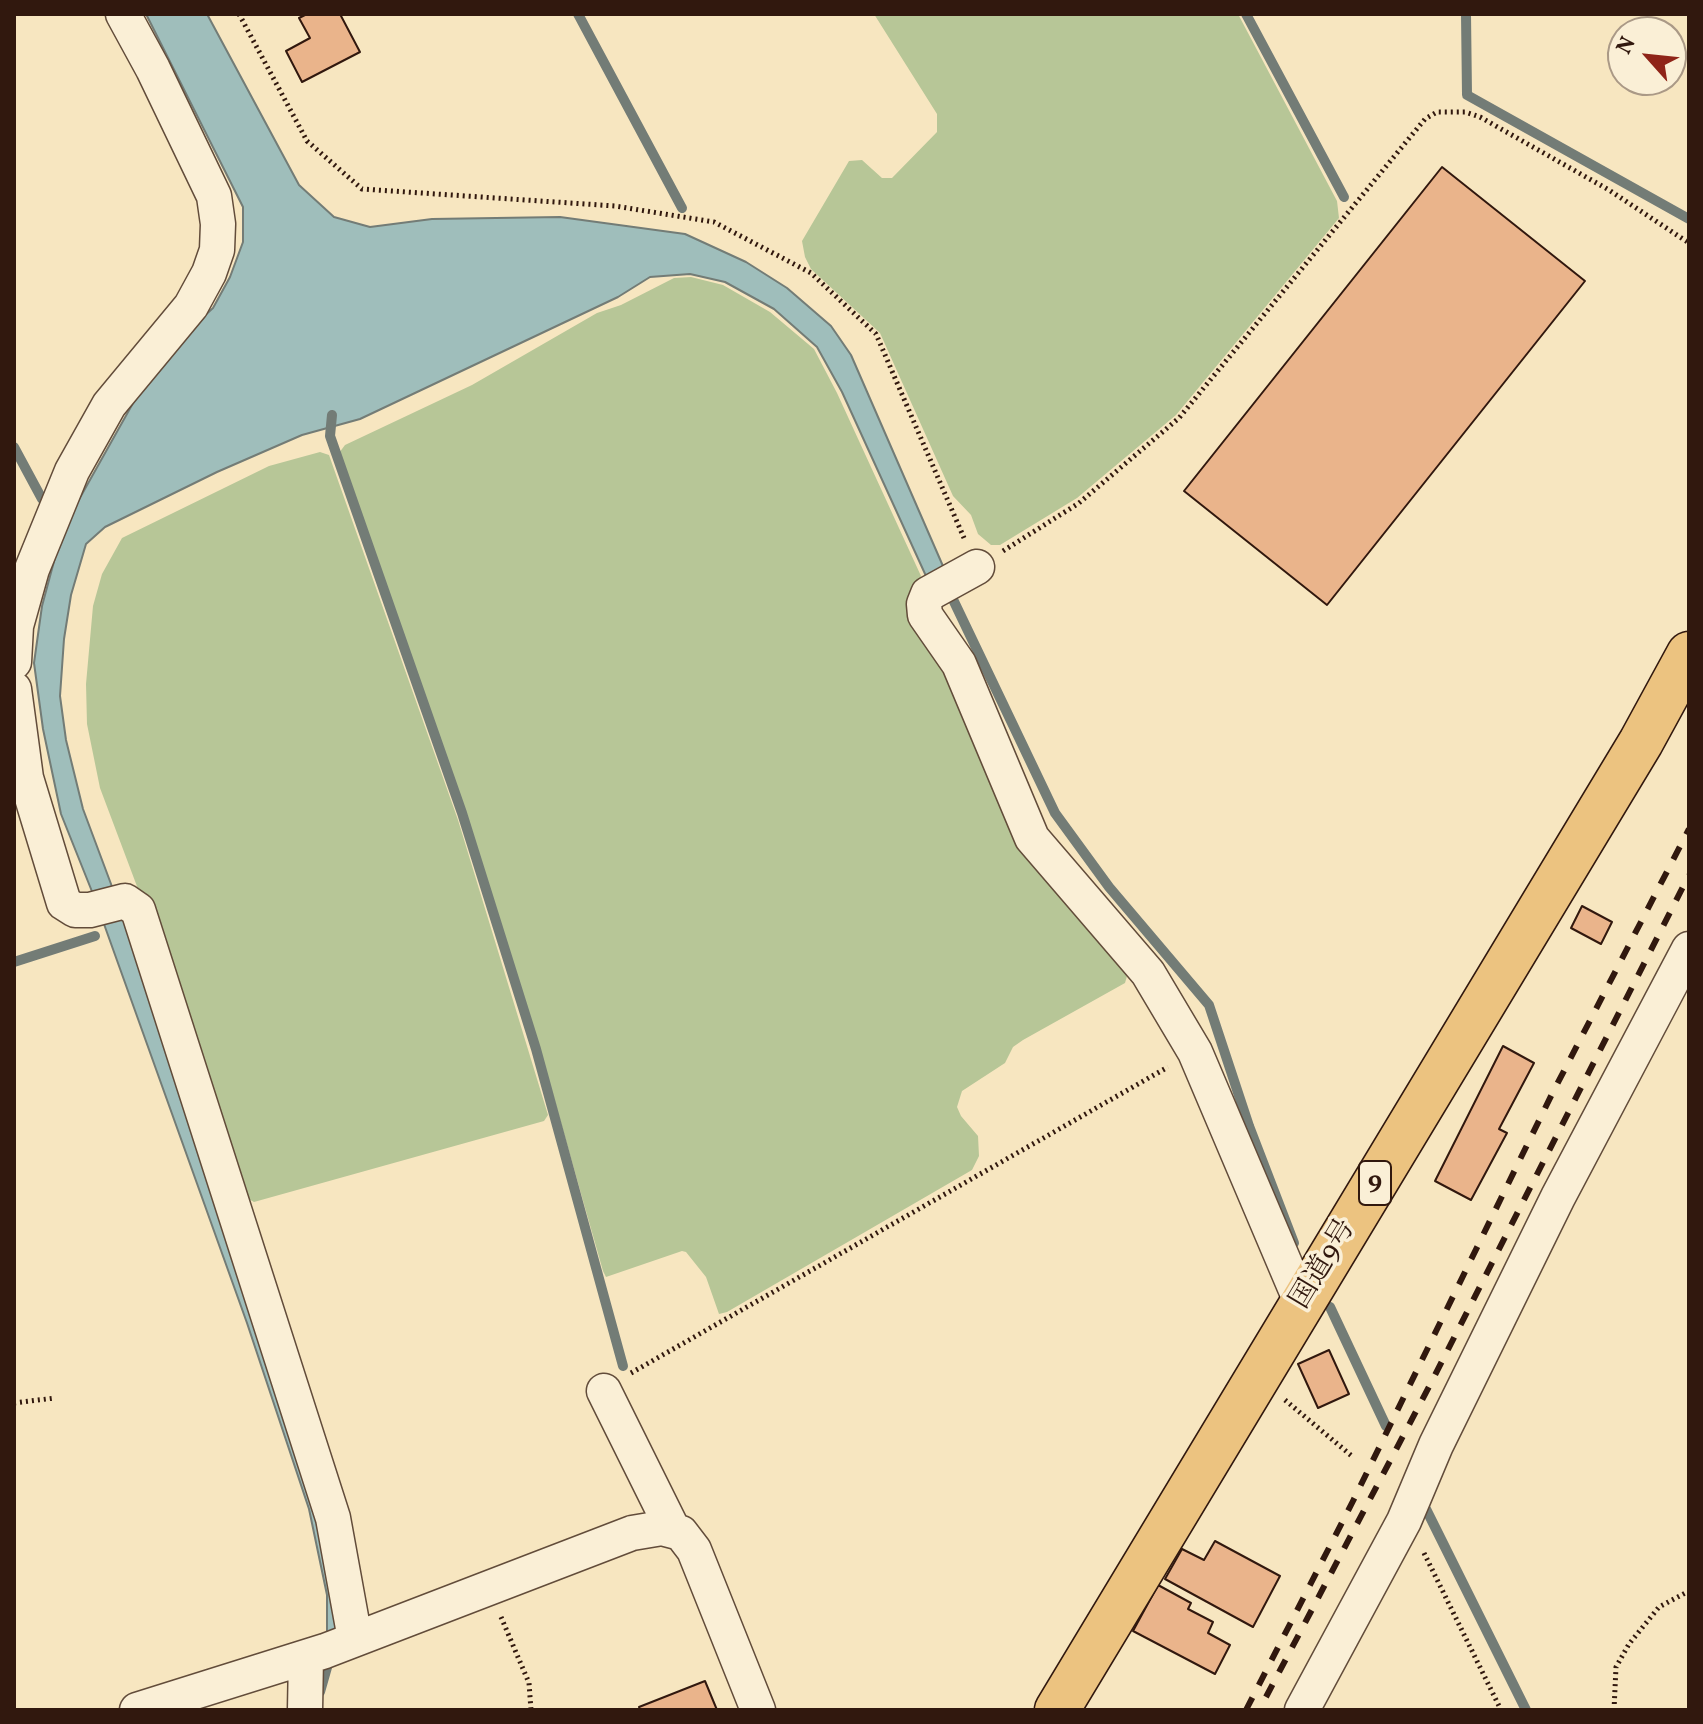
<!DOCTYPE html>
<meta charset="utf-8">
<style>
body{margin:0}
#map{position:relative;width:1703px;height:1724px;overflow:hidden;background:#f7e6c0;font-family:Vollkorn,serif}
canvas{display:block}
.frame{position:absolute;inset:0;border:16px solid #31180e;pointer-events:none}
.north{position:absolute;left:1607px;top:16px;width:80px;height:80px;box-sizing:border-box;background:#faefd6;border:2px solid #aa9986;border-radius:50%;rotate:297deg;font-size:22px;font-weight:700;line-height:32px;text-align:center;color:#31180e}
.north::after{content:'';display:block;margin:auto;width:28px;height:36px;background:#8f2418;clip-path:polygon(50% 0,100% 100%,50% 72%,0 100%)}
</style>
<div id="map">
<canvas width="1703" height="1724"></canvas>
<div class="frame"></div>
<div class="north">N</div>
</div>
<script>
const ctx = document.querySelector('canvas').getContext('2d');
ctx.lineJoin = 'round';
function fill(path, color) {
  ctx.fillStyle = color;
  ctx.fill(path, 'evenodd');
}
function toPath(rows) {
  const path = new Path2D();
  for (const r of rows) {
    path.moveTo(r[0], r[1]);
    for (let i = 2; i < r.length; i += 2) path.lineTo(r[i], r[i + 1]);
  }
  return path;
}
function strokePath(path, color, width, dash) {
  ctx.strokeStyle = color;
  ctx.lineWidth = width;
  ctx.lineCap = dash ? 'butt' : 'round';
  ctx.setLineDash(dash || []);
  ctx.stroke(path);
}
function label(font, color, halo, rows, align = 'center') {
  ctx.font = font + ' Vollkorn,"Noto Serif JP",serif';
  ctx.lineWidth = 7;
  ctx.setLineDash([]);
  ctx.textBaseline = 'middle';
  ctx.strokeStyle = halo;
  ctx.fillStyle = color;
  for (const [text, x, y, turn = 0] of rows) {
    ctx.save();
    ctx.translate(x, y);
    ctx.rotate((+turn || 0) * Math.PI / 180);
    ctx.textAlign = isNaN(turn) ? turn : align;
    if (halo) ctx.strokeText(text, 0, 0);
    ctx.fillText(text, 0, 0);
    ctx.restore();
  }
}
fill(toPath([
 [874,14,1238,14,1337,201,1339,218,1176,415,1077,498,1000,545,991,545,978,534,971,515,953,496,880,333,811,269,805,257,802,241,849,161,862,160,882,178,892,178,937,132,937,114],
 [691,277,723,285,770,312,814,349,837,393,921,576,911,601,1127,976,1125,983,1023,1040,1013,1047,1005,1063,962,1091,957,1107,961,1116,978,1136,979,1156,972,1170,727,1312,719,1314,706,1277,686,1252,682,1251,606,1277,603,1271,540,1049,465,810,339,453,345,445,472,385,597,313,621,305,674,278],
 [320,452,329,455,458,820,548,1115,544,1121,254,1202,236,1192,141,897,100,788,87,724,86,684,93,606,102,574,122,538,269,466]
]), '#b7c697');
const water = toPath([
 [146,14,207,14,299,185,334,217,370,227,432,219,560,217,685,234,746,262,787,288,831,326,851,355,946,573,935,579,926,576,842,392,817,347,774,309,725,282,690,274,650,277,618,297,360,419,302,435,217,472,105,527,86,544,71,595,64,639,60,696,66,740,83,809,114,892,321,1503,343,1634,327,1639,327,1595,309,1509,247,1323,95,899,61,814,43,729,34,663,42,606,63,528,137,396,174,344,213,308,230,277,243,242,243,207,146,14]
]);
fill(water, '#9fbebb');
strokePath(water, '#737c76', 2);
strokePath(toPath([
 [578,14,682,208],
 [1246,14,1344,197],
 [1466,14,1467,95,1689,219],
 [332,415,330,436,462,813,536,1049,623,1366],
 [14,447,42,499],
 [948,589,1055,813,1109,887,1209,1005,1249,1126,1294,1243],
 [14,962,95,936],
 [1330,1307,1386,1426],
 [1426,1509,1526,1710],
 [320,1692,330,1657]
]), '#737c76', 10);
const building = toPath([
 [307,14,340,14,360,52,302,82,286,51,310,38,299,18,307,14],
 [1442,167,1585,281,1327,605,1184,491,1442,167],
 [1582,906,1612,922,1601,944,1571,928,1582,906],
 [1503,1046,1534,1063,1499,1129,1507,1133,1471,1200,1435,1181,1503,1046],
 [1329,1350,1349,1394,1318,1408,1298,1364,1329,1350],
 [1215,1541,1280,1576,1253,1627,1165,1579,1182,1549,1204,1560,1215,1541],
 [1158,1585,1191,1603,1188,1609,1213,1622,1208,1633,1230,1645,1215,1674,1133,1631,1158,1585],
 [705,1681,717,1710,640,1710,639,1707,705,1681]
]);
fill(building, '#eab48b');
strokePath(building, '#31180e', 2);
const minor = toPath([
 [977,567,928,594,924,604,925,615,959,664,1032,838,1148,973,1195,1052,1302,1304],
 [14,662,16,626,32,569,72,471,109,405,191,306,209,273,217,250,218,224,214,196,153,69,123,14],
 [14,689,26,778,64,903,75,910,90,910,125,901,138,910,333,1518,355,1639],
 [604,1391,673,1530],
 [137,1710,325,1651,632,1533,662,1528,681,1533,694,1550,758,1710],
 [305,1710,306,1657],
 [1302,1710,1404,1521,1436,1445,1558,1197,1689,949]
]);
const highway = toPath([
 [1057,1710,1641,742,1689,654]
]);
strokePath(minor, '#624c3a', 37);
strokePath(highway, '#31180e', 47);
strokePath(toPath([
 [239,14,307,141,362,189,615,206,714,222,811,273,876,334,964,538],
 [1003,551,1079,503,1179,418,1425,119,1437,112,1465,112,1480,117,1609,190,1689,243],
 [631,1373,1168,1067],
 [1285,1400,1353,1457],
 [14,1403,55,1398],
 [1424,1553,1501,1710],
 [501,1617,529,1683,531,1710],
 [1614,1710,1616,1667,1629,1644,1659,1607,1689,1591]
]), '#31180e', 5, [2, 4]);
strokePath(minor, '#faefd6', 34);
strokePath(highway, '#ecc380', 44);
strokePath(toPath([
 [1266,1697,1432,1381,1689,875],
 [1246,1710,1353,1501,1552,1094,1689,829]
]), '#31180e', 6, [14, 14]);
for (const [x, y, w] of [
 [1375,1183,32]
]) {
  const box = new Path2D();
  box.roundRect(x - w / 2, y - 22, w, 44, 6);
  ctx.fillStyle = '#faefd6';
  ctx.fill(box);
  strokePath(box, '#31180e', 2);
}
label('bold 26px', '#31180e', null, [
 ["9",1375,1183]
]);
label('28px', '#31180e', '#faefd6', [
 ["国道9号",1325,1265,-59]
]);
</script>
